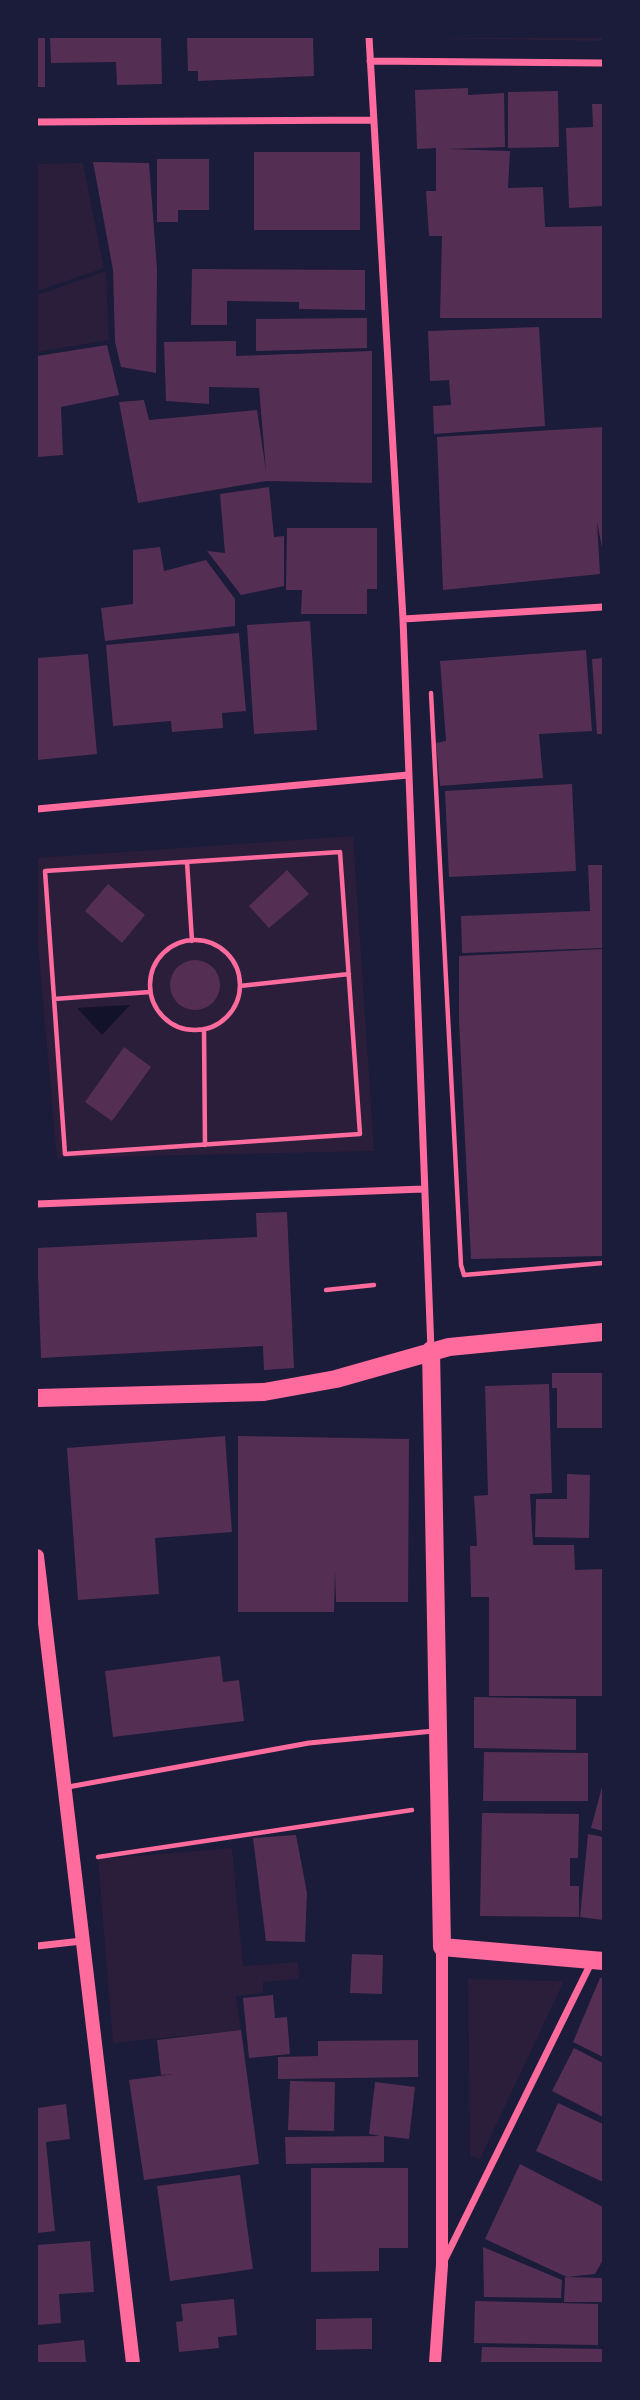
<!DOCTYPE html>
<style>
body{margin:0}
#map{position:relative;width:640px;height:2400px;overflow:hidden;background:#1b1b3a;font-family:"Archivo Narrow",sans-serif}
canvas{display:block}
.frame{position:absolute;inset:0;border:38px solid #1b1b3a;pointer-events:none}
</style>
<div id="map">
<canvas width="640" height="2400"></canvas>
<div class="frame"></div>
</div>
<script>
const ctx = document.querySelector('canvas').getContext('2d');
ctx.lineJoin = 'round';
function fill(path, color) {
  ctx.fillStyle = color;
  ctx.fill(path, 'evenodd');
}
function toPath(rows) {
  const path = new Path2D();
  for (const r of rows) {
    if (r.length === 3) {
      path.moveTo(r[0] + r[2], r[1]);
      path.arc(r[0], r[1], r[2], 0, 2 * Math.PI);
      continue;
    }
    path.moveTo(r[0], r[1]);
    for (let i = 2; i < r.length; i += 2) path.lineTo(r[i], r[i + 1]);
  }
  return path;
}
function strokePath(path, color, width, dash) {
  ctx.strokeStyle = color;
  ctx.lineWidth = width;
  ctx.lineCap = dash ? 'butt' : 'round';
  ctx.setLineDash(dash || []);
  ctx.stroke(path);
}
fill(toPath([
 [418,37,603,37,603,41,418,38],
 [83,163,104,268,37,291,37,164],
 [106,271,109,340,37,352,37,295],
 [353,836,374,1151,57,1158,37,934,37,858],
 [232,1848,243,1966,298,1962,299,1979,263,1982,263,1993,236,1996,241,2030,113,2043,98,1859],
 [468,1979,564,1981,480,2159,470,2156]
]), '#2a1e3b');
fill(toPath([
 [130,1005,102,1035,77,1008]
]), '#12122b');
fill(toPath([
 [37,37,45,37,45,87,37,87],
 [50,37,161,37,162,84,117,85,116,62,51,63],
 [187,37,313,37,314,76,198,81,198,71,188,71],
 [468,88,468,95,504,93,505,147,447,149,510,151,508,188,543,187,545,227,603,226,603,318,440,318,442,236,429,236,426,191,436,191,436,148,417,149,415,90],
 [558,91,559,147,508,148,508,92],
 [592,104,603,104,603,206,569,208,566,128,593,127],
 [254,152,360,152,360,230,254,230],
 [157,159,209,159,209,210,178,210,178,222,157,222],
 [93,162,149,163,157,269,156,373,121,367,115,342,113,270],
 [192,269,365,270,365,310,299,309,299,302,227,301,227,325,191,325],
 [367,318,367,348,256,351,256,319],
 [539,327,545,426,434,434,433,406,451,405,449,380,430,381,428,331],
 [236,341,236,356,372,351,372,483,266,481,138,503,119,402,144,400,149,420,257,410,266,471,259,388,209,387,209,404,166,401,164,342],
 [107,345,119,395,61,407,63,455,37,457,37,356],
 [603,427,603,553,597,522,600,574,443,590,437,437],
 [269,487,274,537,284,536,284,586,241,595,207,551,225,553,220,494],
 [287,528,377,528,377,589,367,589,367,614,301,614,302,590,286,590],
 [160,547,164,571,206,560,235,599,235,626,105,641,101,608,133,604,133,550],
 [310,621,317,730,254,734,247,625],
 [239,633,246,711,222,713,223,728,172,732,171,721,113,726,106,645],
 [586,650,592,731,539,734,543,778,440,786,436,743,446,741,440,661],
 [88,654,97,754,37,760,37,658],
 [603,658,603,734,597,734,592,659],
 [572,784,576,871,449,877,445,791],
 [588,865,603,865,603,948,462,953,461,916,590,911],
 [287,870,309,894,269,928,249,906],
 [108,884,145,915,122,943,85,911],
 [603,949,603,1256,471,1259,459,1020,459,956],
 [195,985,25],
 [124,1047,151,1067,112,1121,85,1102],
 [287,1212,294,1368,264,1370,263,1346,41,1358,37,1248,257,1237,256,1213],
 [552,1373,603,1373,603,1428,557,1428,557,1388,552,1388],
 [549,1384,552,1493,530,1494,533,1545,574,1545,575,1570,603,1569,603,1696,489,1696,489,1597,471,1597,470,1546,477,1546,474,1496,488,1495,485,1386],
 [225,1436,232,1532,155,1538,159,1594,78,1600,67,1448],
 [238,1436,409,1439,408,1602,336,1602,335,1571,334,1612,238,1612],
 [567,1474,590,1475,589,1538,535,1537,536,1499,567,1499],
 [220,1656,223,1682,239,1680,244,1721,113,1737,105,1671],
 [474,1697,576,1699,576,1750,474,1748],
 [484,1752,588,1753,588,1801,483,1801],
 [602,1787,603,1787,603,1831,591,1828],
 [482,1813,579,1814,578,1858,570,1858,570,1886,579,1886,579,1917,480,1916],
 [588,1834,603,1837,603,1920,580,1917],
 [296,1835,307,1893,305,1942,266,1941,253,1838],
 [352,1954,383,1955,382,1994,350,1993],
 [600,1978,603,1978,603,2057,573,2042],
 [273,1995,275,2018,287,2017,290,2054,249,2058,243,1998],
 [241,2030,259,2164,144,2180,129,2080,174,2074,161,2075,157,2040],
 [418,2040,418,2077,278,2079,278,2057,318,2056,318,2041],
 [574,2048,603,2063,603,2117,552,2091],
 [290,2081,335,2082,334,2131,288,2130],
 [375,2082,415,2087,409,2139,384,2136,384,2162,286,2164,285,2137,380,2136,369,2134],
 [558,2103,603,2124,603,2182,536,2151],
 [66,2104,70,2139,46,2142,55,2231,37,2233,37,2108],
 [520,2164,603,2207,603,2260,595,2274,567,2277,485,2239],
 [311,2168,408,2168,408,2248,379,2248,379,2271,311,2272],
 [240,2175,253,2269,170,2281,157,2186],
 [90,2241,94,2292,59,2294,61,2323,37,2325,37,2245],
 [483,2247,562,2280,561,2298,484,2297],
 [565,2277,603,2278,603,2302,564,2302],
 [234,2299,237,2335,218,2337,219,2348,179,2352,176,2322,183,2321,181,2304],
 [475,2301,598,2304,598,2345,474,2343],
 [372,2318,372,2349,316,2350,316,2319],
 [84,2340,86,2363,37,2363,37,2345],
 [482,2347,603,2349,603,2363,481,2363]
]), '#542f53');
strokePath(toPath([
 [431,693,461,1265,464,1275,603,1263],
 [340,852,360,1134,65,1154,45,871,340,852],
 [187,862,192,941],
 [195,985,45],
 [240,986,349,974],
 [54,999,150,992],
 [204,1029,205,1145],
 [326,1290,374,1285],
 [98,1857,412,1810]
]), '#ff6b9d', 4.5);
strokePath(toPath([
 [68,1787,309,1743,434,1731]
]), '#ff6b9d', 5);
strokePath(toPath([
 [369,37,403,619,431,1350],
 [370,61,603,63],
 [37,122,374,120],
 [403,619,603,607],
 [37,809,408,775],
 [37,1204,423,1189],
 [37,1946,82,1941],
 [444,2261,592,1961]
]), '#ff6b9d', 7);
strokePath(toPath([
 [435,2363,442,2265,442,1947]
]), '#ff6b9d', 12);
strokePath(toPath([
 [37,1556,133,2363]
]), '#ff6b9d', 14);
strokePath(toPath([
 [431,1350,442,1947,603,1961],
 [37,1398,264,1392,336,1379,449,1347,603,1332]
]), '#ff6b9d', 18);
</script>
